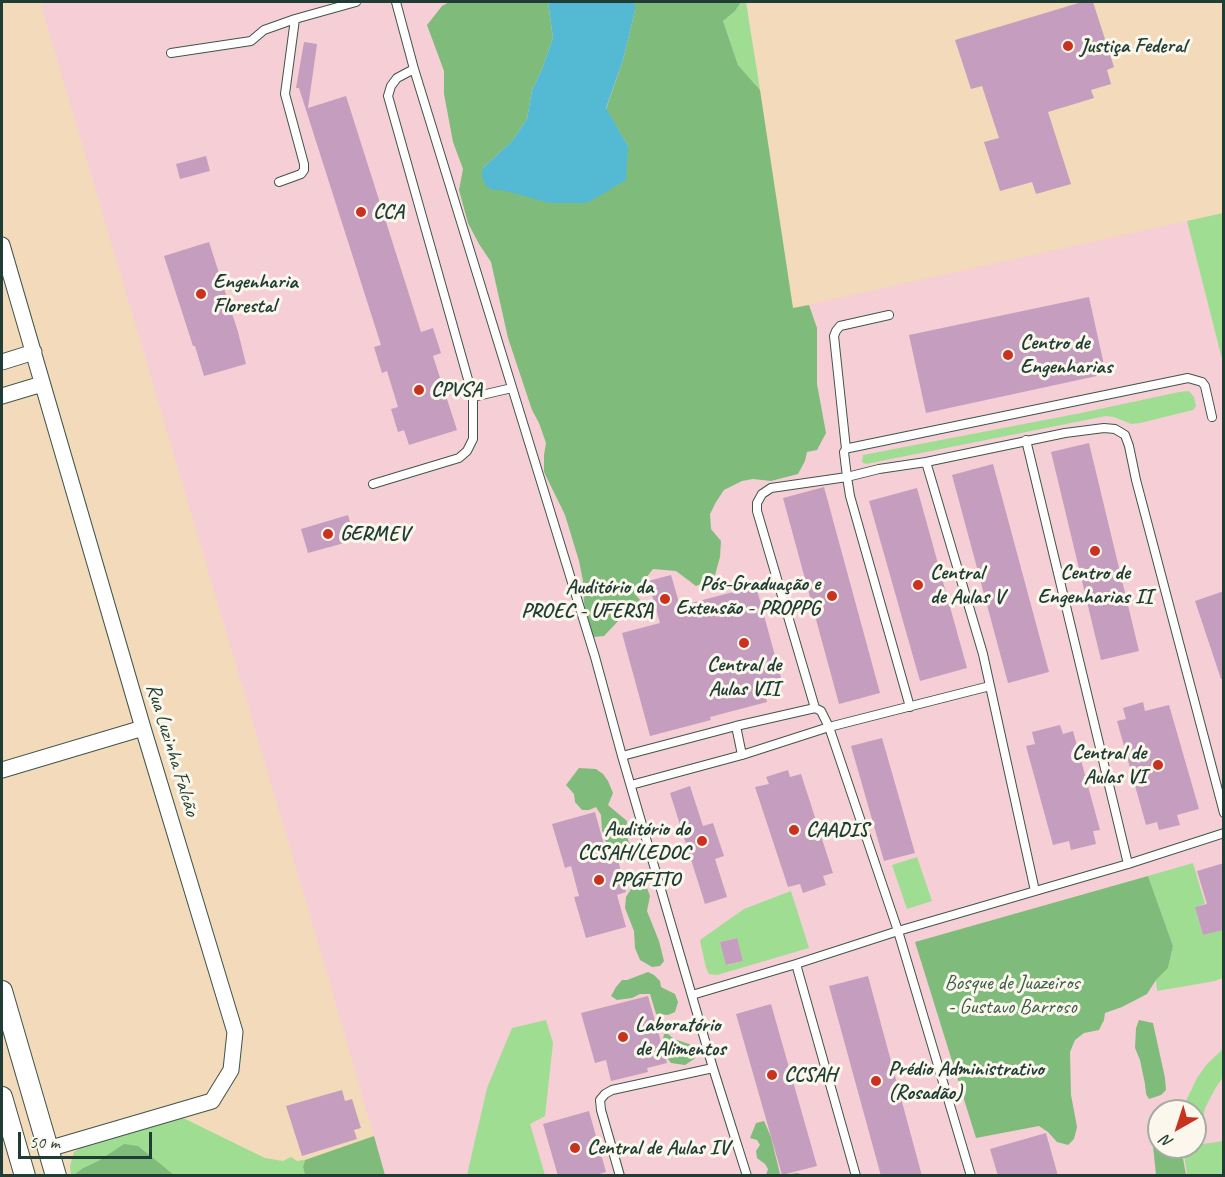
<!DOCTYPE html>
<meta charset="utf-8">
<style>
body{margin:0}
#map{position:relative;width:1225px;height:1177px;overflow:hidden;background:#f2daba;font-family:Caveat,sans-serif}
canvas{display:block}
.frame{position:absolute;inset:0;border:3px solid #1f3d34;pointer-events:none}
.north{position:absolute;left:1147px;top:1099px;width:60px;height:60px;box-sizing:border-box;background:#fbf7ec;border:2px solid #a3ada2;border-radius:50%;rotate:219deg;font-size:16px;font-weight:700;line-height:24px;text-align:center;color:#1f3d34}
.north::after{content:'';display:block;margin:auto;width:21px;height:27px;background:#c8321e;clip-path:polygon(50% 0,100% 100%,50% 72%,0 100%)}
.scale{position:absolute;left:18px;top:1132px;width:134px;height:27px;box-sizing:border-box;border:3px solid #1f3d34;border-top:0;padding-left:8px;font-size:18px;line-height:21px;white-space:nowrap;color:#1f3d34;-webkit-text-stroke:4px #fbf7ec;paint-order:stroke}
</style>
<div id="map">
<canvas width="1225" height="1177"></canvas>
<div class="frame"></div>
<div class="north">N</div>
<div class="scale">50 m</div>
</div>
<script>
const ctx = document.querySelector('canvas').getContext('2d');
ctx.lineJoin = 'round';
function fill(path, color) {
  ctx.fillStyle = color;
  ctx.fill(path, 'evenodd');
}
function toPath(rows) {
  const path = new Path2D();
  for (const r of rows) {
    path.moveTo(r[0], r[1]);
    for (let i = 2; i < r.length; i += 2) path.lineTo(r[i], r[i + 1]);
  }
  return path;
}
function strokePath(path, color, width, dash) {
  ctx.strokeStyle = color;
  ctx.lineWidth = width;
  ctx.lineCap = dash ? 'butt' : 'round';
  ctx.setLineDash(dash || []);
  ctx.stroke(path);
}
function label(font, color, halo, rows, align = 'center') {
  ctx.font = font + ' Caveat,sans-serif';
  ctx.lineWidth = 6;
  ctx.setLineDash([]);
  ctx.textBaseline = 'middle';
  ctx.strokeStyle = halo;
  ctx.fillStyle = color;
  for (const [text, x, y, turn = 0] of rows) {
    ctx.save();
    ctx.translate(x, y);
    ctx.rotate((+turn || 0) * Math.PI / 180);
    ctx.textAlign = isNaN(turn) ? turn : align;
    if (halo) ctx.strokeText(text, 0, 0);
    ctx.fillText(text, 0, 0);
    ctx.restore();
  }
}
fill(toPath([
 [40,2,746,2,793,308,1223,213,1223,1175,385,1175,321,953],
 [1159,1111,1195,1111,1195,1147,1159,1147]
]), '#f6cfd6');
fill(toPath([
 [741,2,746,2,760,90,738,65,723,21,735,11],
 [1223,213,1224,213,1223,363,1187,221],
 [1189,391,1194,397,1196,406,1193,410,1140,423,1131,424,1114,417,1106,416,866,464,862,462,863,455,1081,413,1179,392],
 [917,857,932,901,907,909,892,865],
 [1193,863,1205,904,1195,907,1203,935,1223,930,1223,978,1215,981,1157,991,1156,980,1168,968,1173,946,1148,876],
 [791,891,809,948,717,975,709,974,706,968,700,940,744,909],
 [736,938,743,961,727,965,720,942],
 [546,1020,553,1043,545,1116,530,1124,545,1175,467,1175,487,1088,512,1028],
 [1223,1049,1223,1077,1215,1089,1205,1108,1201,1128,1203,1144,1223,1141,1223,1175,1187,1175,1183,1147,1195,1147,1195,1111,1183,1111,1185,1103,1197,1078,1207,1064],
 [183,1118,265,1158,283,1161,291,1157,297,1161,305,1160,303,1167,305,1175,174,1175,164,1167,100,1160,83,1168,74,1175,71,1175,70,1166,74,1152,82,1147,147,1127]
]), '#9fdd92');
fill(toPath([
 [449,2,548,2,553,38,542,69,532,90,527,119,512,141,482,169,493,190,502,190,628,146,606,109,623,60,635,10,635,2,741,2,735,11,723,21,738,65,760,90,793,308,809,305,817,328,817,384,826,433,817,450,807,452,805,461,798,474,771,481,753,479,742,481,724,490,716,502,710,514,711,529,721,541,720,557,715,575,709,581,696,586,676,571,653,569,634,593,642,602,635,611,620,619,604,636,593,637,584,603,583,581,579,561,565,515,544,472,544,455,546,443,539,423,532,410,508,338,491,262,479,244,468,223,459,190,463,169,453,142,444,94,444,71,427,25,442,6],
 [579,768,596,769,603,774,608,781,613,793,608,805,627,821,626,831,628,840,636,855,632,860,627,862,620,858,610,855,602,830,601,815,596,807,589,810,582,810,575,802,574,794,566,785],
 [1148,876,1173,946,1168,968,1156,980,1147,994,1122,1007,1105,1013,1104,1020,1099,1030,1084,1033,1075,1040,1070,1052,1071,1095,1077,1127,1074,1139,1068,1145,1057,1142,1048,1132,1039,1126,976,1138,915,942],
 [639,886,647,888,650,896,647,911,659,941,664,961,660,966,652,967,640,960,635,948,634,931,625,908,626,897,631,889],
 [648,972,654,975,660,981,661,987,675,994,678,1002,675,1012,668,1015,656,1014,650,994,640,994,632,998,617,1000,611,996,616,987,622,980,627,980],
 [1139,1020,1153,1023,1165,1078,1166,1090,1161,1095,1149,1099,1146,1094,1145,1084,1140,1060,1135,1048,1136,1028],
 [667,1033,674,1039,695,1046,699,1053,694,1059,685,1065,671,1063,667,1058,666,1048,663,1039,664,1034],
 [1159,1115,1159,1147,1181,1147,1186,1175,1156,1175,1150,1117],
 [764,1121,771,1137,780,1174,782,1175,798,1173,802,1175,766,1175,768,1169,765,1164,757,1158,756,1151,760,1145,757,1140,750,1138,756,1123],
 [374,1136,385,1175,305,1175,303,1167,305,1160],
 [124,1144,138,1146,174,1175,74,1175,83,1168,100,1160]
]), '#7fbc7c');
fill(toPath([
 [548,2,635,2,635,10,623,60,606,108,628,146,626,180,587,203,550,203,502,190,493,190,485,185,482,176,482,169,512,141,527,119,532,90,542,69,553,38]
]), '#54b9d3');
fill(toPath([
 [1082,2,1093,2,1114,67,1107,70,1111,84,1091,90,1094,98,1048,112,1071,184,1036,194,1032,182,1000,191,984,142,999,138,982,86,971,89,955,40],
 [304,42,317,44,308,108,346,96,421,332,433,328,441,353,433,356,457,430,409,445,404,430,398,432,391,409,398,407,387,371,382,373,374,347,381,345,299,88,296,88],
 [206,156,210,171,180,179,176,164],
 [209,242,238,332,246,364,204,376,195,346,193,346,164,256],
 [1089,297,1106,374,926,413,909,335],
 [1089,443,1139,651,1101,660,1051,452],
 [993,464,1049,672,1008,683,952,475],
 [824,487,880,693,839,704,783,498],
 [917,488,967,668,920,681,869,501],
 [348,515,355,540,308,553,301,529],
 [671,575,680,606,756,586,783,685,764,690,767,702,710,717,711,720,650,736,622,633,660,623,648,581],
 [1224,591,1224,679,1221,679,1195,601],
 [1143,702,1145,711,1169,705,1199,809,1177,815,1180,825,1159,830,1157,822,1146,825,1117,721,1126,719,1123,708],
 [1060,725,1063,734,1073,731,1100,830,1093,831,1096,844,1071,850,1069,841,1053,845,1026,746,1035,744,1032,732],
 [882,738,915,853,884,861,851,746],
 [788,770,790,777,801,774,833,873,823,876,826,885,803,893,800,884,788,887,755,787,769,784,766,777],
 [690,786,703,826,713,823,724,856,715,859,727,897,705,904,670,793],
 [595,812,609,863,618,860,626,892,617,895,626,927,586,938,574,897,579,896,571,866,565,868,552,824],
 [1224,863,1224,930,1203,935,1195,907,1207,904,1197,871],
 [737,938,743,961,726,965,720,942],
 [868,976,922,1176,881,1176,829,986],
 [648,996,667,1063,647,1068,648,1072,611,1081,606,1060,595,1063,581,1013],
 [771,1004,817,1166,782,1175,736,1014],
 [342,1090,345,1101,352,1099,361,1128,354,1130,357,1139,302,1156,286,1106],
 [589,1111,606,1172,593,1176,558,1176,543,1124],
 [1046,1133,1058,1176,998,1176,990,1149]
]), '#c59dbe');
const service = toPath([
 [396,2,414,69,595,657,622,756,713,1068,747,1176],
 [171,53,251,41,264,30,295,19],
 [414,69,397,78,391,86,388,96,473,397],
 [279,182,301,174,304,170,304,164,285,94,295,19,356,2],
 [1026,440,1128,864],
 [846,449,834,336,836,331,840,326,889,315],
 [926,462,983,654,1035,891],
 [373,484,459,458,467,451,473,439,473,397,512,388],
 [910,707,850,496,847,477,879,469,926,462,1065,433,1104,428,1115,429,1125,435,1129,446,1136,480,1224,813],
 [736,726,742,755],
 [622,756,736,726,815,708],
 [631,785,742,755,829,727,990,686],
 [796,964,856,1176],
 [692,995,796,964,898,931,1128,864,1224,833],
 [620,1176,601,1110,600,1100,605,1094,612,1090,713,1068],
 [971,1176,898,931,829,727,821,711,815,708,757,511,757,503,762,494,771,488,847,477,844,452,846,449,849,448,1188,378,1202,382,1205,386,1212,417]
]);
const minor = toPath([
 [2,245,143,728,235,1032,231,1070,212,1101,48,1149],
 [2,362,34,352],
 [2,396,42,384],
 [2,770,143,728]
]);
const tertiary = toPath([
 [2,991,56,1176],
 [2,1097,25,1176]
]);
strokePath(service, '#3f5548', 10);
strokePath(minor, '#3f5548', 17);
strokePath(tertiary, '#3f5548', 22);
strokePath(service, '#fff', 8);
strokePath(minor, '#fff', 15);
strokePath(tertiary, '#fff', 20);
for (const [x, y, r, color] of [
 [1068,46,6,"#c8321e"],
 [361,212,6,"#c8321e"],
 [201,294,6,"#c8321e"],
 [1008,355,6,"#c8321e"],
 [419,390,6,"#c8321e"],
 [328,534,6,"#c8321e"],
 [1095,551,6,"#c8321e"],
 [918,585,6,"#c8321e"],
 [832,596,6,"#c8321e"],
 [665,599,6,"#c8321e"],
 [744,643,6,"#c8321e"],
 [1158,765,6,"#c8321e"],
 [794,830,6,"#c8321e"],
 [702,841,6,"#c8321e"],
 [599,880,6,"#c8321e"],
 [623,1037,6,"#c8321e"],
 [772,1075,6,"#c8321e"],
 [876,1081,6,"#c8321e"],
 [575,1148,6,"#c8321e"]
]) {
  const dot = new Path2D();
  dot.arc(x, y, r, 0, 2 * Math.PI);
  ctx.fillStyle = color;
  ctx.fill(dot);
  strokePath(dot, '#fbf7ec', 2);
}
label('bold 21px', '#1f3d34', '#fbf7ec', [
 ["Justiça Federal",1080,46],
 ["CCA",373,212],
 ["Engenharia",213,282],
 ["Florestal",213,306],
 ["Centro de",1020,343],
 ["Engenharias",1020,367],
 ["CPVSA",431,390],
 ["GERMEV",340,534],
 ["Central",930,573],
 ["de Aulas V",930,597],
 ["Centro de",1095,573,"center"],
 ["Engenharias II",1095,597,"center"],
 ["Pós-Graduação e",820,584,"right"],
 ["Extensão - PROPPG",820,608,"right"],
 ["Auditório da",653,587,"right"],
 ["PROEC - UFERSA",653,611,"right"],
 ["Central de",744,665,"center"],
 ["Aulas VII",744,689,"center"],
 ["Central de",1146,753,"right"],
 ["Aulas VI",1146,777,"right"],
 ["Auditório do",690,829,"right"],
 ["CCSAH/LEDOC",690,853,"right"],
 ["CAADIS",806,830],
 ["PPGFITO",611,880],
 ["Laboratório",635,1025],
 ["de Alimentos",635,1049],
 ["Prédio Administrativo",888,1069],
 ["(Rosadão)",888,1093],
 ["CCSAH",784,1075],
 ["Central de Aulas IV",587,1148]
], 'left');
label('21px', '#1f3d34', '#fbf7ec', [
 ["Rua Luzinha Falcão",172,750,73]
]);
label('21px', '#395d47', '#fbf7ec', [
 ["Bosque de Juazeiros",1012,983],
 ["- Gustavo Barroso",1012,1007]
]);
</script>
